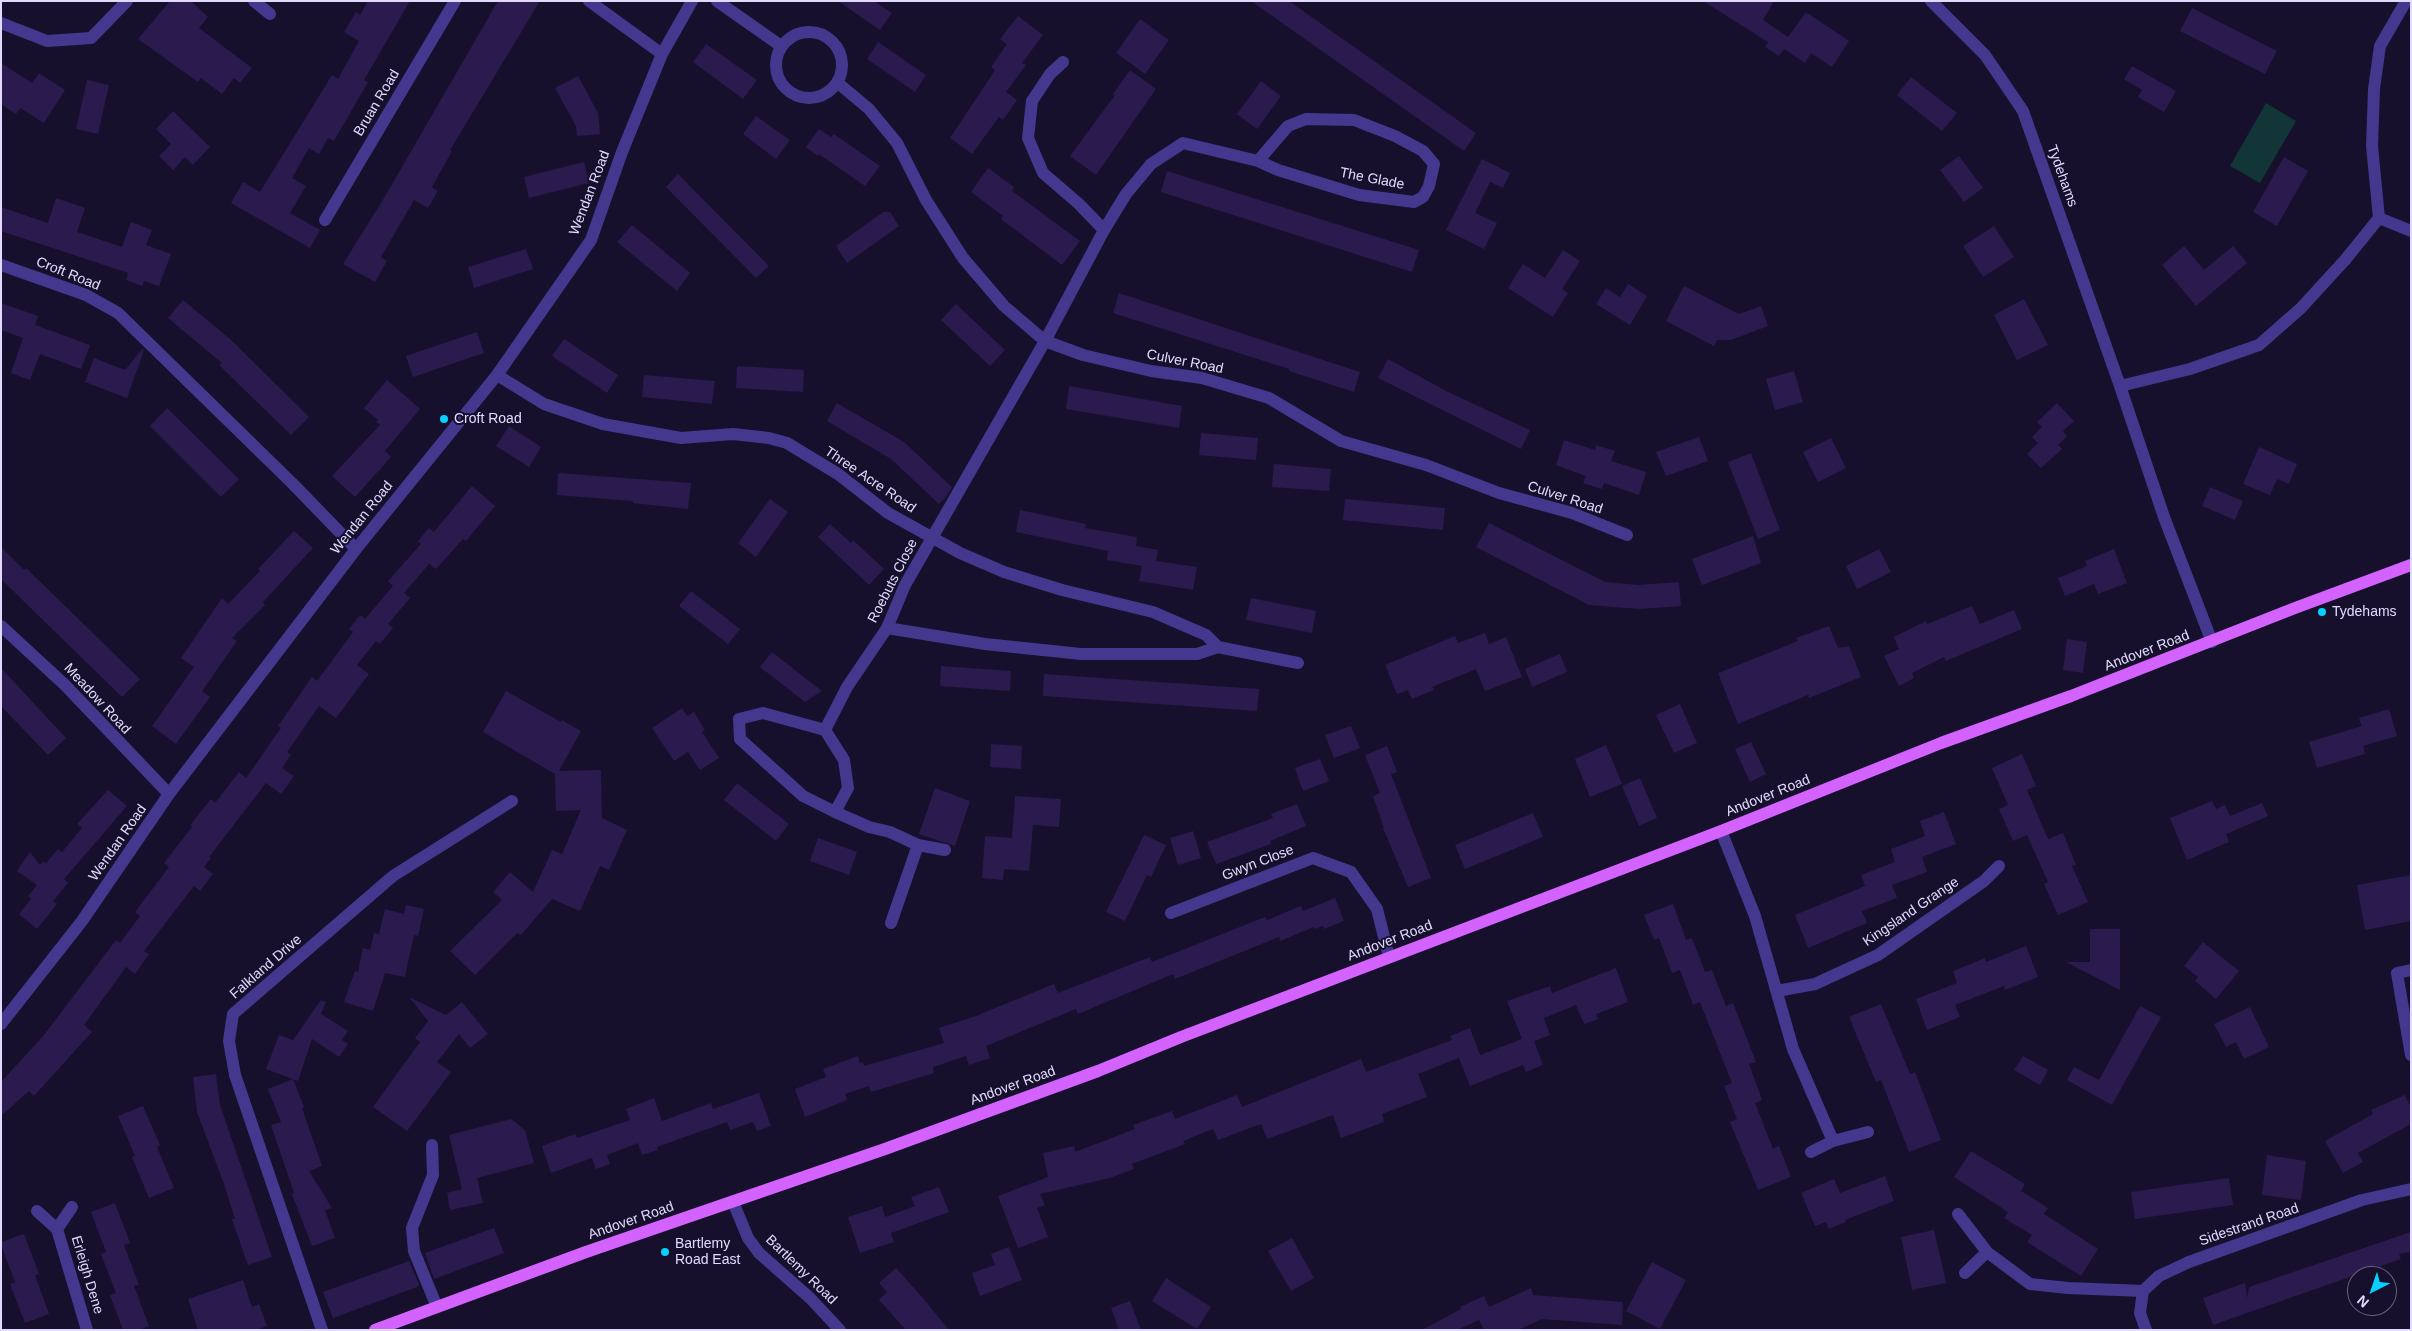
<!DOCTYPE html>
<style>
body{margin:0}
#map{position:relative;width:2412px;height:1331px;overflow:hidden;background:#17102c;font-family:Helvetica,sans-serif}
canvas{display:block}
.frame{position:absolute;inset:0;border:2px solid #e2dbff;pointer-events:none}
.north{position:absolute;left:2347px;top:1266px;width:50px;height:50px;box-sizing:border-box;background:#17102c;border:1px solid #686180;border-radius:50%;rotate:221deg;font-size:14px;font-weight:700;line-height:20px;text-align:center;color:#e2dbff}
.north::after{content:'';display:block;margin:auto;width:18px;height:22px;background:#07cfff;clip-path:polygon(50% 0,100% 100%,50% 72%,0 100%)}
</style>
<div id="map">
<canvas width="2412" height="1331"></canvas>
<div class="frame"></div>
<div class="north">N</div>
</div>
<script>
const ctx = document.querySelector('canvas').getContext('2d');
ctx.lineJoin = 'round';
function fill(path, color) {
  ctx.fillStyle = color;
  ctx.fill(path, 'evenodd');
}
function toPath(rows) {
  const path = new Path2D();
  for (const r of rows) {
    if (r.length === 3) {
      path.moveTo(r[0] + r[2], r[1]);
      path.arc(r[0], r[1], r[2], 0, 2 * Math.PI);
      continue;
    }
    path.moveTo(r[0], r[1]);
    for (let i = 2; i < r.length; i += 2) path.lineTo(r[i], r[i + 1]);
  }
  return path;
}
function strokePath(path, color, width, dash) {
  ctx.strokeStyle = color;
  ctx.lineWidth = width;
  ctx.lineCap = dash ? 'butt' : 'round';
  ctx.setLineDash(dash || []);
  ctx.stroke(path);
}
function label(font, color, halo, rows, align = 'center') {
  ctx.font = font + ' Helvetica,sans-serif';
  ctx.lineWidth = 4;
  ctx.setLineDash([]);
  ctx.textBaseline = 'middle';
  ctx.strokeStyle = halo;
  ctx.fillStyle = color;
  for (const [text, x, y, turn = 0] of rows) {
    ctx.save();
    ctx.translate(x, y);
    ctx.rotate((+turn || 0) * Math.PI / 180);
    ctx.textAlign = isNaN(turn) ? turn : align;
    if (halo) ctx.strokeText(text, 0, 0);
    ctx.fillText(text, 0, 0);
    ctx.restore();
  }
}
fill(toPath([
 [2266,103,2296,121,2260,183,2230,166]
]), '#123537');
fill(toPath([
 [170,1,191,1,208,17,199,28,252,68,240,83,234,78,222,94,201,78,198,82,138,39],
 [368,1,410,1,364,80,368,82,334,141,328,138,319,154,309,148,292,178,306,186,290,213,320,230,310,248,231,203,243,182,260,192,332,75,338,79,359,41,344,32,356,12,360,15],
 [498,1,540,1,450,150,452,151,432,187,438,191,428,208,414,200,381,257,387,261,375,282,343,264,384,198],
 [838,1,874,1,892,13,880,30],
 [1251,1,1289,1,1476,133,1464,151],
 [1703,1,1774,1,1763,20,1788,37,1806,12,1849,41,1832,67,1811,53,1805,63,1784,49,1779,56,1765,47,1768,42],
 [2192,8,2277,51,2265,74,2180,31],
 [1018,16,1043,35,1022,63,1026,65,1006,92,1017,100,1003,120,999,117,972,154,950,138,995,70,991,67,1007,44,1000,39],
 [1140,19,1169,40,1145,74,1116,53],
 [878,42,926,75,915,92,867,59],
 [706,44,757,80,743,99,693,62],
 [1,63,32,83,39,73,65,90,44,123,20,108,16,114,1,104],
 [2132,66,2176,91,2164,112,2138,97,2142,90,2124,79],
 [1130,70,1156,89,1096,175,1070,156,1115,95,1113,94],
 [578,76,598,113,600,134,577,136,576,126,555,88],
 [1911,77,1957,113,1942,131,1897,95],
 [87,80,109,85,98,134,76,129],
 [1261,81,1281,96,1257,129,1237,114],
 [173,111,210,147,193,165,185,157,173,170,159,156,171,144,156,129],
 [756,116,790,140,776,159,743,134],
 [819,129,831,137,834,134,880,166,865,186,819,154,818,156,806,147],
 [1959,156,1983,188,1964,202,1940,170],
 [2284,157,2308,171,2277,226,2253,212],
 [1482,159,1510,173,1503,188,1490,182,1475,213,1497,223,1484,249,1446,230],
 [584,162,589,183,529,198,524,177],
 [988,168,1014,187,1012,191,1080,241,1062,265,1001,219,1003,216,971,192],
 [1167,171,1419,250,1412,272,1161,192],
 [678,174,769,266,756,278,666,187],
 [56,198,85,208,77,232,122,247,131,222,152,230,146,245,171,254,159,286,144,281,142,286,126,280,128,273,1,231,1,207,48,223],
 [883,212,890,212,899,226,847,263,836,246],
 [632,225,690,273,677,291,617,242],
 [1994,226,2014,257,1983,277,1963,246],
 [2184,246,2204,270,2233,246,2247,263,2196,306,2162,265],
 [526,249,533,269,474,288,468,267],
 [1563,250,1580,261,1562,289,1568,293,1553,317,1508,288,1523,264,1545,278],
 [1628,284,1647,296,1630,325,1596,304,1606,288,1620,297],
 [1684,286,1739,314,1761,306,1768,326,1731,340,1717,340,1714,346,1666,321],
 [1119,293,1360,372,1354,392,1289,371,1289,369,1113,313],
 [2024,299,2048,345,2017,360,1994,315],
 [183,300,230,339,309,417,291,435,219,365,222,363,168,318],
 [1,303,38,316,35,325,90,345,81,369,40,354,30,380,11,373,23,338,1,330],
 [956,304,1005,350,990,366,941,320],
 [477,332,484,353,413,377,406,356],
 [564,339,618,375,607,393,552,356],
 [143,348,144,350,127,398,85,382,94,358,125,370],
 [1388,359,1448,392,1530,430,1521,449,1378,378],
 [737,366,804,370,803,392,736,388],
 [1794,371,1803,402,1775,410,1766,379],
 [644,375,715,381,712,404,642,397],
 [387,380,420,409,385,451,391,457,355,497,332,476,380,425,376,422,378,420,364,408],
 [1069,386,1182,406,1179,428,1066,409],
 [837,403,904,442,952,487,946,497,939,504,891,459,827,421],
 [2057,403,2074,421,2063,431,2067,436,2058,445,2062,449,2041,468,2027,454,2038,443,2032,437,2042,427,2037,422],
 [167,408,239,479,221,497,150,426],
 [509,426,541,447,529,467,496,446],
 [1201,433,1258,438,1256,460,1199,455],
 [1699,437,1708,461,1666,476,1656,452],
 [1831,438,1846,468,1818,482,1803,452],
 [1564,440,1595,450,1596,445,1615,451,1611,461,1646,472,1639,495,1604,483,1602,489,1583,483,1586,476,1556,465],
 [2259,447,2297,464,2289,484,2277,479,2270,495,2243,484],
 [1751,453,1780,530,1758,539,1728,462],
 [1274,464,1331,469,1329,491,1272,487],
 [558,473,691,483,688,509,633,503,633,501,557,495],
 [472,486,495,506,466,541,463,539,436,569,429,564,404,593,410,598,388,624,393,628,380,644,376,641,357,665,369,674,336,718,319,706,287,752,291,755,282,768,294,776,281,794,266,783,209,857,211,858,204,867,213,874,200,891,194,886,144,951,149,954,135,974,126,967,84,1025,92,1032,34,1096,29,1091,1,1116,1,1082,44,1035,116,940,120,943,140,916,135,912,169,867,164,863,192,827,190,825,211,799,215,803,239,772,246,778,281,728,278,726,312,677,317,681,353,632,349,629,360,615,365,619,393,586,388,581,421,544,418,541,429,528,434,532],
 [2210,487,2243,501,2235,520,2202,506],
 [770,499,788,512,756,557,738,543],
 [1345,499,1445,508,1443,530,1343,520],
 [1020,510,1086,524,1085,528,1137,537,1136,546,1158,550,1156,561,1197,567,1193,590,1139,581,1142,566,1107,560,1108,551,1016,532],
 [1489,523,1605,582,1639,585,1679,582,1681,606,1639,609,1589,605,1476,547],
 [830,524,851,543,853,540,884,569,869,585,818,537],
 [294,531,313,548,263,602,265,605,232,638,237,641,202,691,210,697,176,744,152,726,194,667,181,658,222,598,228,604,260,571,258,569],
 [1753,536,1761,563,1702,585,1692,559],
 [1,547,24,570,26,568,140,679,122,697,1,579],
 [1879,549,1891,572,1857,589,1846,566],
 [2114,549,2127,583,2098,594,2094,584,2065,596,2058,578,2087,566,2085,561],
 [691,591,740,629,728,644,679,606],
 [1251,598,1316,611,1312,633,1246,620],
 [1972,606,1980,624,2014,610,2022,629,1946,661,1944,657,1912,673,1914,678,1899,686,1884,656,1899,649,1894,637,1926,621,1927,624],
 [1829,626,1838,648,1849,646,1861,677,1809,698,1808,695,1738,724,1718,673,1798,641,1796,638],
 [1485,633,1489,644,1506,637,1522,677,1485,691,1476,669,1432,687,1434,690,1412,699,1408,690,1397,694,1385,665,1455,636,1458,643],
 [2067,639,2087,642,2083,673,2063,670],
 [772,652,800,674,822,691,805,702,760,667],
 [1560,654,1567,672,1532,687,1525,669],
 [941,666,1011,671,1010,691,940,686],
 [1,668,66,738,48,755,1,706],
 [1044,674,1259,689,1257,711,1043,696],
 [506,691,561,722,562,720,581,731,559,771,601,770,602,818,627,830,609,870,600,866,580,911,552,899,521,935,517,933,475,975,450,951,502,900,493,892,510,872,533,892,552,850,562,854,581,810,556,811,555,774,483,732],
 [1680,704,1697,743,1674,753,1656,715],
 [682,708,687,716,694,712,705,730,702,732,719,758,700,770,688,752,674,761,652,728],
 [2389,709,2397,736,2363,746,2365,754,2317,768,2309,742,2362,726,2359,718],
 [1351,726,1360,748,1334,758,1325,735],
 [1751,742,1766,774,1750,782,1735,749],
 [991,744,1022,746,1021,769,990,767],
 [1606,745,1622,784,1590,797,1575,759],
 [1387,746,1397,772,1391,774,1431,878,1408,887,1383,828,1384,828,1373,796,1380,793,1365,755],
 [2022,754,2036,786,2027,790,2048,839,2063,833,2076,865,2072,866,2088,902,2058,915,2044,884,2048,882,2027,835,2013,841,1999,809,2008,805,1992,768],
 [1320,759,1329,781,1303,791,1295,768],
 [1640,778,1657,818,1639,826,1622,786],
 [737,783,789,824,776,841,724,800],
 [935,788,970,801,955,846,919,834],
 [108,790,127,806,64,879,68,883,53,901,57,904,37,929,19,914,31,899,28,896,37,885,17,871,30,852,40,865,43,861,46,863,58,849,62,852,82,828,77,824],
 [1015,796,1061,799,1059,827,1033,825,1029,871,1004,869,1003,880,982,878,985,836,1012,838],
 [2212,801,2216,809,2225,805,2230,816,2262,803,2268,816,2226,834,2229,842,2187,860,2170,818],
 [1297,804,1306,826,1270,841,1271,844,1216,864,1207,842,1273,818,1271,814],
 [1944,812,1956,844,1922,857,1927,872,1892,885,1897,898,1862,911,1867,923,1808,948,1795,915,1865,886,1861,875,1895,862,1891,849,1925,836,1920,821],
 [1533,813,1543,837,1465,869,1455,845],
 [1193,831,1201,858,1178,865,1170,838],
 [1144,835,1166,845,1151,877,1147,875,1125,921,1106,912],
 [818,838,857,852,849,875,810,861],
 [2411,875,2411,921,2365,930,2357,885],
 [1335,898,1344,921,1324,929,1323,926,1314,929,1314,927,1280,941,1279,937,1175,979,1173,974,1078,1014,1076,1009,986,1046,990,1058,969,1065,966,1056,933,1067,934,1073,871,1092,869,1086,845,1094,847,1100,805,1117,795,1089,826,1077,823,1069,858,1056,860,1063,863,1062,864,1066,944,1043,939,1028,976,1016,1054,984,1058,993,1150,957,1152,962,1265,917,1267,920,1301,906,1303,911],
 [1673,904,1686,940,1692,938,1705,972,1712,970,1726,1006,1733,1003,1756,1062,1749,1064,1762,1100,1755,1103,1773,1149,1779,1146,1791,1177,1758,1190,1730,1122,1737,1119,1724,1086,1732,1083,1700,1002,1693,1005,1680,970,1672,973,1659,938,1654,940,1644,915],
 [406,905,424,909,418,936,414,935,405,977,385,973,373,1011,344,1002,355,971,358,972,363,948,370,950,374,933,379,934,385,909,404,914],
 [2090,929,2120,929,2120,990,2066,962,2090,962],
 [2203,942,2239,971,2216,999,2195,981,2198,977,2184,966],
 [2026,946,2038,977,2005,990,2004,986,1955,1005,1960,1017,1927,1030,1916,999,1957,983,1953,971,1985,958,1986,962],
 [1616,968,1628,1002,1596,1014,1598,1019,1584,1024,1576,1005,1544,1018,1550,1035,1534,1041,1543,1065,1526,1072,1523,1065,1470,1086,1459,1058,1418,1074,1427,1097,1382,1114,1384,1122,1341,1138,1333,1115,1267,1139,1261,1124,1218,1140,1213,1129,1183,1141,1185,1144,1132,1164,1134,1169,1110,1178,1040,1194,1045,1205,1037,1208,1048,1237,1018,1248,998,1196,1048,1177,1043,1153,1074,1146,1075,1152,1135,1129,1133,1125,1172,1111,1175,1119,1237,1095,1242,1107,1361,1059,1366,1072,1452,1040,1450,1036,1470,1028,1480,1055,1522,1039,1507,1001,1550,986,1552,993],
 [409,997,446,1015,462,1002,488,1034,470,1048,459,1034,437,1062,451,1072,407,1131,373,1107,420,1042,415,1038,428,1021],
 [321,1000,326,1002,321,1014,348,1031,342,1040,348,1044,339,1057,312,1039,298,1081,266,1069,279,1035,293,1040],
 [1881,1004,1910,1074,1915,1072,1941,1140,1909,1152,1881,1080,1876,1082,1849,1017],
 [2140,1006,2161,1017,2112,1105,2067,1080,2074,1067,2099,1080],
 [2250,1007,2269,1047,2244,1059,2236,1042,2226,1047,2214,1024],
 [2023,1056,2048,1070,2040,1085,2014,1070],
 [216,1074,220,1105,272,1257,248,1265,232,1219,235,1219,224,1184,197,1112,193,1077],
 [293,1079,304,1107,302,1108,322,1166,309,1171,332,1208,325,1210,335,1238,312,1246,292,1194,294,1193,271,1125,281,1122,268,1089],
 [759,1093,771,1126,757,1131,753,1122,730,1130,727,1122,657,1147,658,1150,642,1155,638,1143,607,1155,610,1164,596,1169,592,1158,551,1173,542,1146,575,1134,577,1138,630,1120,626,1109,654,1098,662,1121,711,1103,713,1109],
 [2405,1095,2411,1108,2411,1124,2358,1153,2363,1162,2343,1173,2325,1141,2373,1114,2371,1110],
 [143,1106,160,1145,157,1147,174,1188,149,1198,132,1157,135,1156,118,1116],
 [511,1119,525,1130,534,1163,477,1178,483,1203,450,1210,447,1193,462,1189,449,1135],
 [1971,1151,2025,1184,2021,1191,2048,1208,2044,1214,2098,1249,2081,1276,2027,1242,2032,1235,2004,1218,2008,1212,1954,1177],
 [2267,1155,2306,1161,2301,1200,2262,1195],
 [1885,1176,1894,1201,1845,1220,1846,1222,1829,1229,1826,1222,1815,1226,1801,1193,1834,1179,1840,1193],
 [2229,1178,2233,1205,2135,1219,2131,1192],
 [939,1187,949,1212,891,1233,894,1242,860,1253,848,1217,882,1206,885,1217,915,1206,911,1197],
 [115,1203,130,1243,124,1245,139,1285,134,1286,149,1326,139,1330,123,1330,110,1295,116,1293,101,1254,106,1252,91,1212],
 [494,1228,504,1253,434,1279,425,1253],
 [1934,1230,1946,1283,1912,1290,1901,1237],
 [2411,1232,2411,1252,2399,1254,2401,1259,2213,1325,2203,1298,2245,1283,2247,1298,2249,1287],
 [24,1234,39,1274,35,1275,49,1314,25,1323,10,1284,15,1282,1,1245,1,1242],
 [1292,1238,1314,1278,1291,1291,1268,1251],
 [1009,1247,1022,1280,980,1296,972,1273,995,1265,991,1254],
 [409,1261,419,1284,417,1287,333,1318,323,1292],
 [1652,1262,1686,1280,1660,1329,1626,1311],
 [896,1268,922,1297,949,1330,906,1330,879,1300,887,1292,879,1283],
 [1166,1278,1211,1307,1197,1329,1152,1301],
 [243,1280,252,1307,259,1304,267,1326,256,1330,198,1330,188,1299],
 [1531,1288,1533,1295,1623,1302,1622,1325,1542,1319,1518,1330,1484,1330,1479,1320,1457,1330,1422,1330,1461,1309,1460,1307,1484,1296,1489,1307],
 [1130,1301,1141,1330,1119,1330,1111,1308]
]), '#2a1a4e');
strokePath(toPath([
 [254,1,270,14],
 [589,1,662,54],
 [717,1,781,46],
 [1931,1,1985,55,2023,111,2120,386,2164,517,2212,642],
 [1,23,47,41,91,38,127,1],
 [809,65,33],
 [1063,62,1050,74,1032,101,1028,138,1043,173,1079,204,1104,230],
 [838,83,869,109,897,143,926,200,963,258,1004,306,1045,341,1083,355,1151,371,1202,378,1269,398,1341,441,1426,465,1499,493,1572,513,1627,535],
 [2379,218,2372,146,2374,89,2380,46,2406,1],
 [2379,218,2411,231],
 [325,220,455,1],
 [1,265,86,295,118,313,293,484,356,549],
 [497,375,544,404,603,424,681,438,733,434,769,438,787,443,838,474,888,513,960,553,1004,572,1062,590,1153,612,1206,635,1218,647,1298,663],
 [2120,386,2190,369,2259,345,2301,308,2345,260,2379,218],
 [1,626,65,685,169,794],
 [887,628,985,644,1081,654,1197,654,1218,647],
 [825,730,763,713,739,719,740,739,803,796,835,812,848,788,844,760,825,730,847,687,887,628,905,585,1045,341,1104,230,1126,194,1151,164,1183,143,1258,161,1288,126,1306,119,1354,120,1395,136,1423,151,1434,164,1429,186,1423,197,1414,202,1359,195,1278,170,1258,161],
 [835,812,869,827,890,832,918,845],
 [1721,831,1755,916,1793,1049,1833,1141],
 [1171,913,1313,858,1351,872,1377,909,1389,957],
 [891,923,918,845,945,850],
 [2411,970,2397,973,2411,1055],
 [1777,991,1815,984,1878,955,1984,881,1999,866],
 [1,1024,82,921,169,794,356,549,497,375,591,240,622,152,662,54,692,1],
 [432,1145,433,1175,412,1228,414,1251,437,1307],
 [1811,1152,1833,1141,1868,1132],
 [733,1202,748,1238,759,1253,810,1298,840,1330],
 [72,1207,57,1229,87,1330],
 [37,1211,57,1229],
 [1958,1214,1987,1252,2030,1284,2068,1288,2143,1291],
 [1965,1273,1987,1252],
 [322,1330,235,1075,229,1041,233,1014,393,876,512,801],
 [2146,1330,2140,1313,2143,1291,2159,1276,2189,1262,2362,1200,2411,1189]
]), '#43388e', 12);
strokePath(toPath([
 [375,1330,586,1252,885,1149,1098,1071,1181,1037,1721,831,1941,743,2071,696,2295,608,2411,565]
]), '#d362ff', 12);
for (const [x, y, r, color] of [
 [444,419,5,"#07cfff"],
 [2322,612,5,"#07cfff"],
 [665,1252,5,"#07cfff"]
]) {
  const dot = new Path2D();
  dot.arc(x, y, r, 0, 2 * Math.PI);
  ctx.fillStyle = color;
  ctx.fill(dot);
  strokePath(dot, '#17102c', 2);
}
label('14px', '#e2dbff', '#17102c', [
 ["Bruan Road",377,103,-59],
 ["Tydehams",2062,176,70],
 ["The Glade",1372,179,11],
 ["Wendan Road",590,193,-69],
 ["Croft Road",68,274,22],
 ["Culver Road",1185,362,11],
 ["Three Acre Road",870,480,34],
 ["Culver Road",1565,498,18],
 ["Wendan Road",362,518,-51],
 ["Roebuts Close",893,581,-63],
 ["Andover Road",2147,651,-21],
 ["Meadow Road",97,699,47],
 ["Andover Road",1768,796,-22],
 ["Wendan Road",118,843,-55],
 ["Gwyn Close",1258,863,-21],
 ["Kingsland Grange",1911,912,-34],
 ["Andover Road",1390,941,-21],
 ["Falkland Drive",266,967,-41],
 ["Andover Road",1013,1086,-20],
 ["Andover Road",631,1221,-19],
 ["Sidestrand Road",2249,1225,-19],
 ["Bartlemy Road",801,1270,44],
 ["Erleigh Dene",87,1275,73]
]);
label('14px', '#e2dbff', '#17102c', [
 ["Croft Road",454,419],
 ["Tydehams",2332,612],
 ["Bartlemy",675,1244],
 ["Road East",675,1260]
], 'left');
</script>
